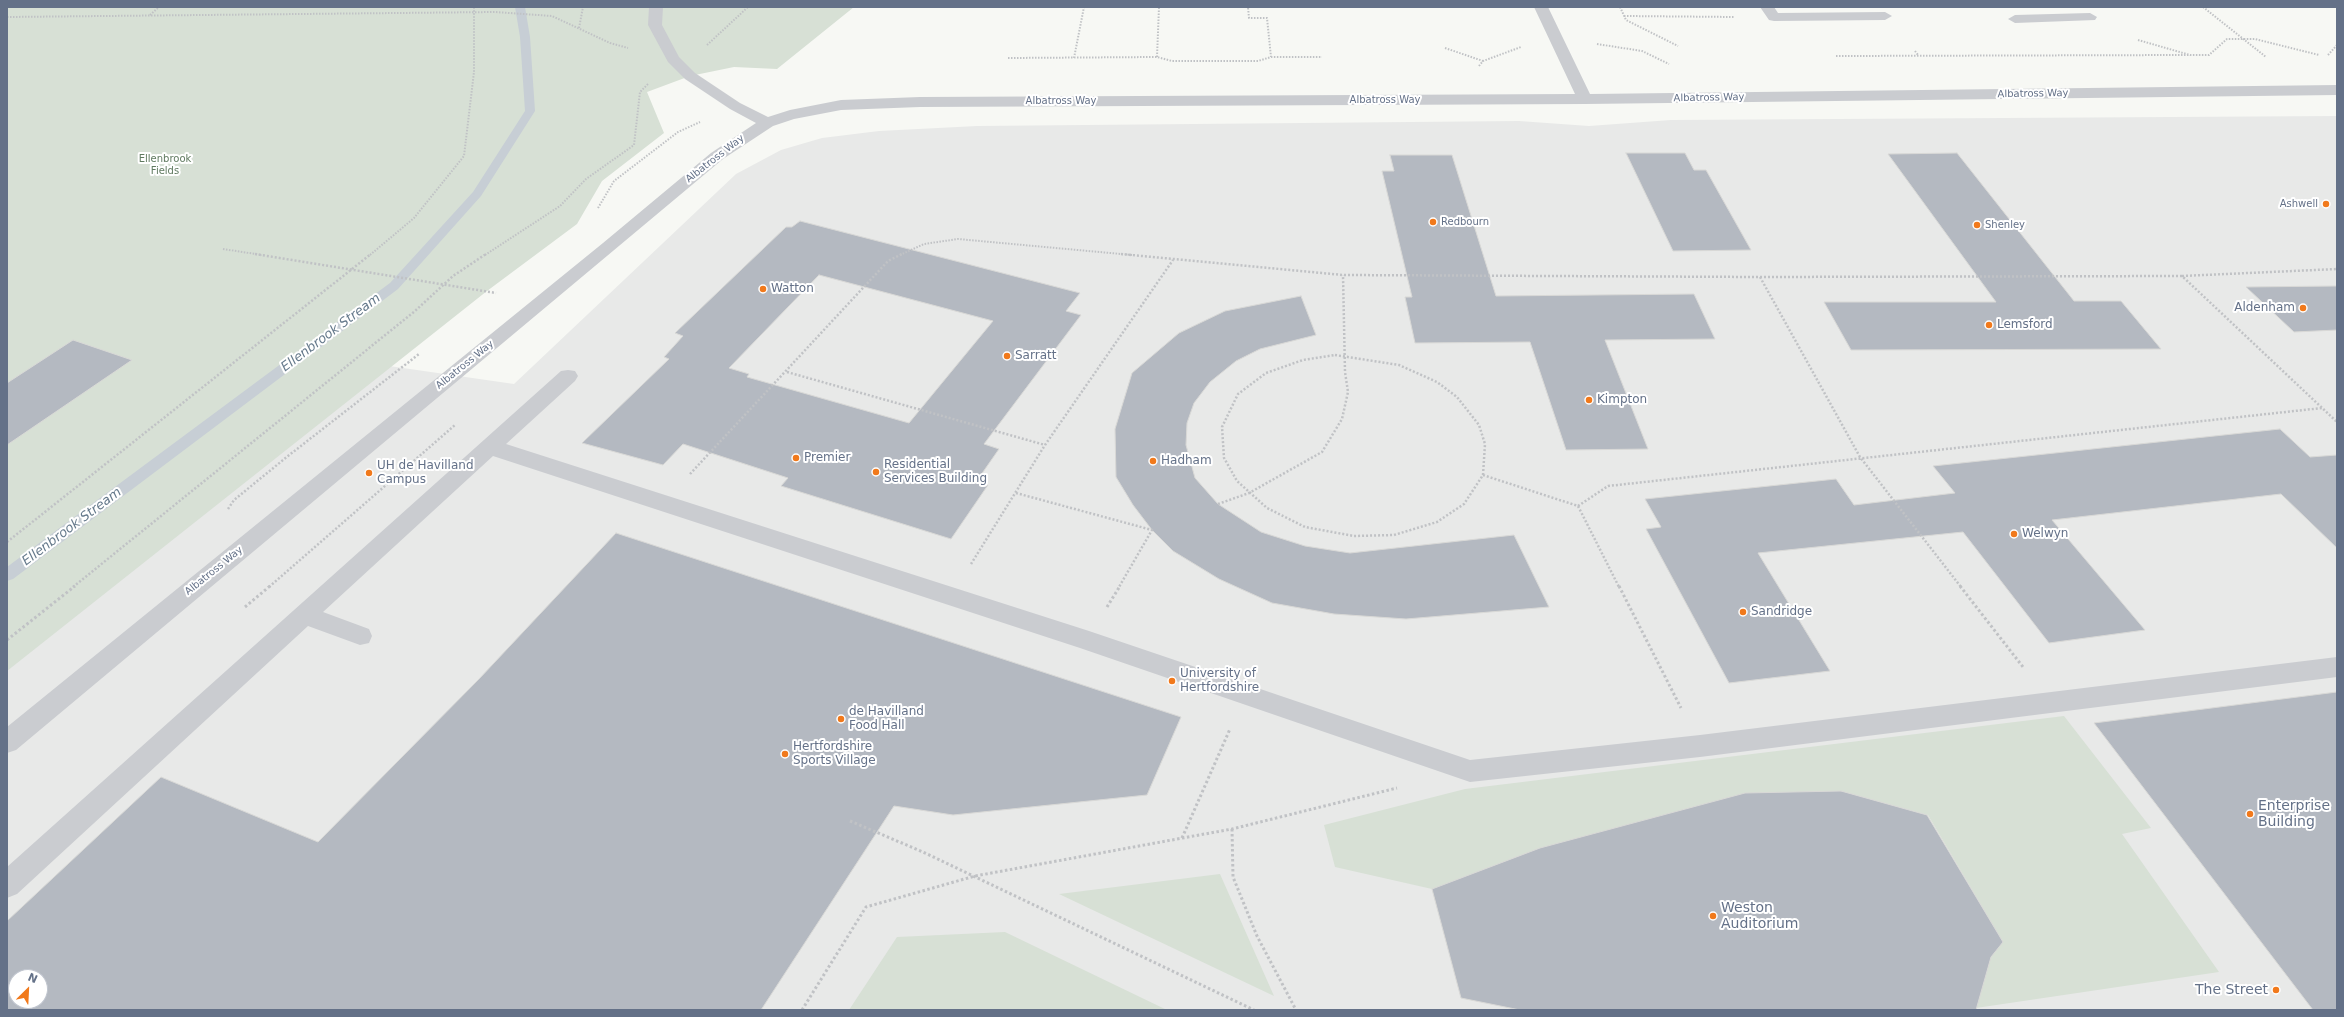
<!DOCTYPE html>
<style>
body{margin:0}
#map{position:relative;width:2344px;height:1017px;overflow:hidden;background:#f7f8f4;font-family:"DejaVu Sans",sans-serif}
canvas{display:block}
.frame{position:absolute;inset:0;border:8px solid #647188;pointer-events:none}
.north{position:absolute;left:8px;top:969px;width:40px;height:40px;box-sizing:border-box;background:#fff;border:1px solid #c1c6cf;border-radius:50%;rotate:24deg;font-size:11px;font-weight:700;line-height:16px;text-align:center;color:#647188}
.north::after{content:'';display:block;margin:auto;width:14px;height:18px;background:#f1791b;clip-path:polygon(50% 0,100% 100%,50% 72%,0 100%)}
</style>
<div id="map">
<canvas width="2344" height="1017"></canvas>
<div class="frame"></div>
<div class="north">N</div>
</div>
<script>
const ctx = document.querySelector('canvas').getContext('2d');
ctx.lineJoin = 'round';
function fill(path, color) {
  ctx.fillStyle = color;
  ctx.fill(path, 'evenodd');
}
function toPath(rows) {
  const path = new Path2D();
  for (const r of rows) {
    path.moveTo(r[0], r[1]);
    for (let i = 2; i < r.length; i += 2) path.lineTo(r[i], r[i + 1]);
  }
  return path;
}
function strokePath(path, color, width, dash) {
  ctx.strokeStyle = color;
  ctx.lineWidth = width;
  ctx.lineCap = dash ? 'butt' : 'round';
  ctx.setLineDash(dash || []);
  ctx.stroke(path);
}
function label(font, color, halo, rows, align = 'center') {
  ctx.font = font + ' "DejaVu Sans",sans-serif';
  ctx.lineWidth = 4;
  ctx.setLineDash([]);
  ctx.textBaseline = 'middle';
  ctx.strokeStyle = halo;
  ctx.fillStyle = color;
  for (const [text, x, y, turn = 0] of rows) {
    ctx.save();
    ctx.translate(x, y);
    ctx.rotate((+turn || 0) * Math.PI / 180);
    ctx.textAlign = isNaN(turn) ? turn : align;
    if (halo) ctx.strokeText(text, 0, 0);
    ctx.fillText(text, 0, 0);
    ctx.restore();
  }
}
fill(toPath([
 [2337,116,2337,1010,7,1010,7,300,195,338,514,384,736,174,781,150,822,138,879,131,977,126,1519,121,1589,126,1671,120],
 [16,977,40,977,40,1001,16,1001]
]), '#e8e9e8');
fill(toPath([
 [7,7,854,7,777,69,734,67,690,76,647,92,664,133,602,181,577,224,487,291,7,671],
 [2064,716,2151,828,2122,834,2219,972,1976,1008,1991,957,2003,942,1928,815,1841,791,1754,793,1540,848,1432,889,1335,867,1324,825,1465,789],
 [1220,874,1274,996,1059,894],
 [1005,932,1167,1010,849,1010,897,937]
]), '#d7e0d5');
fill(toPath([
 [515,7,525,7,530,37,535,111,481,196,398,289,13,579,7,581,7,567,390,283,473,192,525,111,520,37,515,7]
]), '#c7ced5');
const building = toPath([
 [1626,153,1685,153,1694,170,1706,170,1751,250,1673,251,1626,153],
 [1957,153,2074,301,2121,301,2161,349,1851,350,1824,302,1996,302,1888,154,1957,153],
 [1390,155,1452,155,1496,296,1694,294,1715,339,1605,340,1648,449,1566,450,1530,342,1415,343,1405,297,1412,297,1382,171,1394,171,1390,155],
 [800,221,1080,293,1066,311,1081,315,984,444,999,449,976,482,988,485,951,539,781,486,788,478,683,444,663,465,582,443,669,359,664,357,683,336,675,333,786,227,792,227,800,221],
 [819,275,993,321,909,423,747,377,749,374,729,368,819,275],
 [2337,286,2337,330,2294,332,2246,287,2337,286],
 [1301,296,1316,335,1260,349,1236,361,1210,382,1194,403,1187,423,1186,445,1195,478,1218,504,1261,532,1305,546,1350,553,1514,535,1549,607,1406,619,1334,614,1272,603,1219,579,1173,551,1152,530,1133,505,1116,477,1115,429,1132,373,1179,333,1225,311,1301,296],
 [73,340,132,360,7,445,7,383,73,340],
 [2280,429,2310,457,2337,455,2337,548,2281,494,2052,520,2145,630,2049,643,1963,532,1758,553,1830,671,1729,683,1646,529,1661,527,1645,499,1836,479,1854,505,1955,493,1933,466,2280,429],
 [616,533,1181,717,1147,795,953,815,894,806,761,1010,7,1010,7,921,161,777,318,842,479,679,616,533],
 [16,977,40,977,40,1001,16,1001,16,977],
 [2337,692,2337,1010,2313,1010,2094,723,2337,692],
 [1841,791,1927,815,2003,942,1991,957,1976,1010,1520,1010,1461,998,1432,889,1540,848,1745,793,1841,791]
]);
fill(building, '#b4b9c1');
strokePath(building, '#d9d9d7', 1);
strokePath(toPath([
 [1207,7,1248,7,1249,18,1267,18,1271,57],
 [1620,7,1626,20,1678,46],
 [2203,7,2266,57],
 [150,15,159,7],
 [1624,16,1735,17],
 [7,17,495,12,552,16,610,43,628,48],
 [579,28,583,7],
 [2138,40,2190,55,2209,55,2227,39,2255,39,2319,55],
 [1597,44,1642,51,1669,64],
 [707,45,748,7],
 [1445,48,1483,61],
 [1915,51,1918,55],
 [2328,55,2337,45],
 [1836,56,2189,55],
 [1157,57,1159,7],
 [1008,58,1157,57,1172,61,1258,61,1271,57,1322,57],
 [1074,58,1084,7],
 [1479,66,1483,61,1521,47],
 [598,208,614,181,678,132,700,122],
 [223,249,262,255],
 [370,255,414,218,464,156,474,72,474,7],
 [485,255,560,206,586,179,634,145,640,92,649,83],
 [900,255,924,244,958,239,1132,255]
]), '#c0c2c5', 2, [1.5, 1.5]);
strokePath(toPath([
 [255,254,496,293],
 [1121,254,1343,275,1760,277,1860,457,1961,587],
 [2182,276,2337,269],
 [1760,277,2182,276,2337,422],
 [1335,355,1399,365,1437,382,1457,397,1479,425,1485,444,1483,475,1464,504,1437,522,1394,535,1354,536,1305,527,1267,508,1237,481,1224,458,1222,427,1238,394,1266,373,1303,360,1335,355],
 [787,372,1045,445],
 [690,474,888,261,902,254],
 [1483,475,1578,506,1619,587],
 [1016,493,1152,530,1119,587],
 [1218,504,1249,493,1322,452,1342,419,1348,392,1345,372,1343,275],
 [1578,506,1608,486,2322,408],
 [228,509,234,500,288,456,419,354],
 [7,542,371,254],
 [971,564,1045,445,1173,260],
 [73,587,415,311,453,276,486,254],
 [269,587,455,425]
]), '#c0c2c5', 2.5, [2, 2]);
strokePath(toPath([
 [1619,586,1681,708],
 [1960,586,2023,667],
 [245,607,270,586],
 [1107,607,1120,586],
 [7,640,75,586],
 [850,821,923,852,1254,1010],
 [1232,829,1233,877,1257,936,1296,1010],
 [1182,838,1230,729],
 [802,1010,866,907,975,876,1232,829,1397,788]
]), '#c0c2c5', 3, [2.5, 2.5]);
fill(toPath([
 [649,7,663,7,662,25,679,57,695,73,740,103,768,117,790,110,841,100,920,97,1575,94,1534,7,1548,7,1590,94,2337,85,2337,95,1585,104,920,107,841,110,794,119,773,126,723,159,16,750,7,753,7,727,603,243,711,153,756,123,730,109,685,79,668,62,648,25,649,7],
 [1760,7,1774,7,1778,13,1885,12,1892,16,1885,20,1774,21,1769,20,1760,7],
 [2090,13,2097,17,2095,20,2015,23,2008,19,2015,15,2090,13],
 [568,370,575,371,578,376,575,381,506,444,1089,631,1470,760,1700,735,2337,657,2337,677,1700,757,1470,782,1080,648,493,456,323,612,369,629,372,636,369,643,360,645,308,626,17,894,7,898,7,867,561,371,568,370]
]), '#caccd0');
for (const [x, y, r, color] of [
 [2326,204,4,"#f1791b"],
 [1433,222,4,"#f1791b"],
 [1977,225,4,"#f1791b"],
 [763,289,4,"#f1791b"],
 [2303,308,4,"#f1791b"],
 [1989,325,4,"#f1791b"],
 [1007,356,4,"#f1791b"],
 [1589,400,4,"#f1791b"],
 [796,458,4,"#f1791b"],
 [1153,461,4,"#f1791b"],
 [876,472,4,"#f1791b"],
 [369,473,4,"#f1791b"],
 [2014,534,4,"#f1791b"],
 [1743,612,4,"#f1791b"],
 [1172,681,4,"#f1791b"],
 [841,719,4,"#f1791b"],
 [785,754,4,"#f1791b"],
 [2250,814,4,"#f1791b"],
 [1713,916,4,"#f1791b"],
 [2276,990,4,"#f1791b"]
]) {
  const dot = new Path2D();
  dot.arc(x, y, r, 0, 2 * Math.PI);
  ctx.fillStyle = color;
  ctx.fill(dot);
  strokePath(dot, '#fff', 1.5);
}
label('10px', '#647188', '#fff', [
 ["Albatross Way",2033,94,-1],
 ["Albatross Way",1709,98,-1],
 ["Albatross Way",1385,100],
 ["Albatross Way",1061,101],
 ["Albatross Way",715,159,-38],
 ["Albatross Way",465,365,-39],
 ["Albatross Way",214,571,-39]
]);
label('10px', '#607a60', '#fff', [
 ["Ellenbrook",165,159],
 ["Fields",165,171]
]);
label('10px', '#647188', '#fff', [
 ["Ashwell",2318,204,"right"],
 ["Redbourn",1441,222],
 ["Shenley",1985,225]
], 'left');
label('12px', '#647188', '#fff', [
 ["Watton",771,289],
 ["Aldenham",2295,308,"right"],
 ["Lemsford",1997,325],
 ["Sarratt",1015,356],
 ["Kimpton",1597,400],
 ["Premier",804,458],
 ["Hadham",1161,461],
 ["Residential",884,465],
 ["Services Building",884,479],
 ["UH de Havilland",377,466],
 ["Campus",377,480],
 ["Welwyn",2022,534],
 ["Sandridge",1751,612],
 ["University of",1180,674],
 ["Hertfordshire",1180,688],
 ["de Havilland",849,712],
 ["Food Hall",849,726],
 ["Hertfordshire",793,747],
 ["Sports Village",793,761]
], 'left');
label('italic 13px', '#65798b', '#fff', [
 ["Ellenbrook Stream",331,333,-37],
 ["Ellenbrook Stream",72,527,-37]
]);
label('14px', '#647188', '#fff', [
 ["Enterprise",2258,806],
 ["Building",2258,822],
 ["Weston",1721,908],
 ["Auditorium",1721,924],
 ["The Street",2268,990,"right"]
], 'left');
</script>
